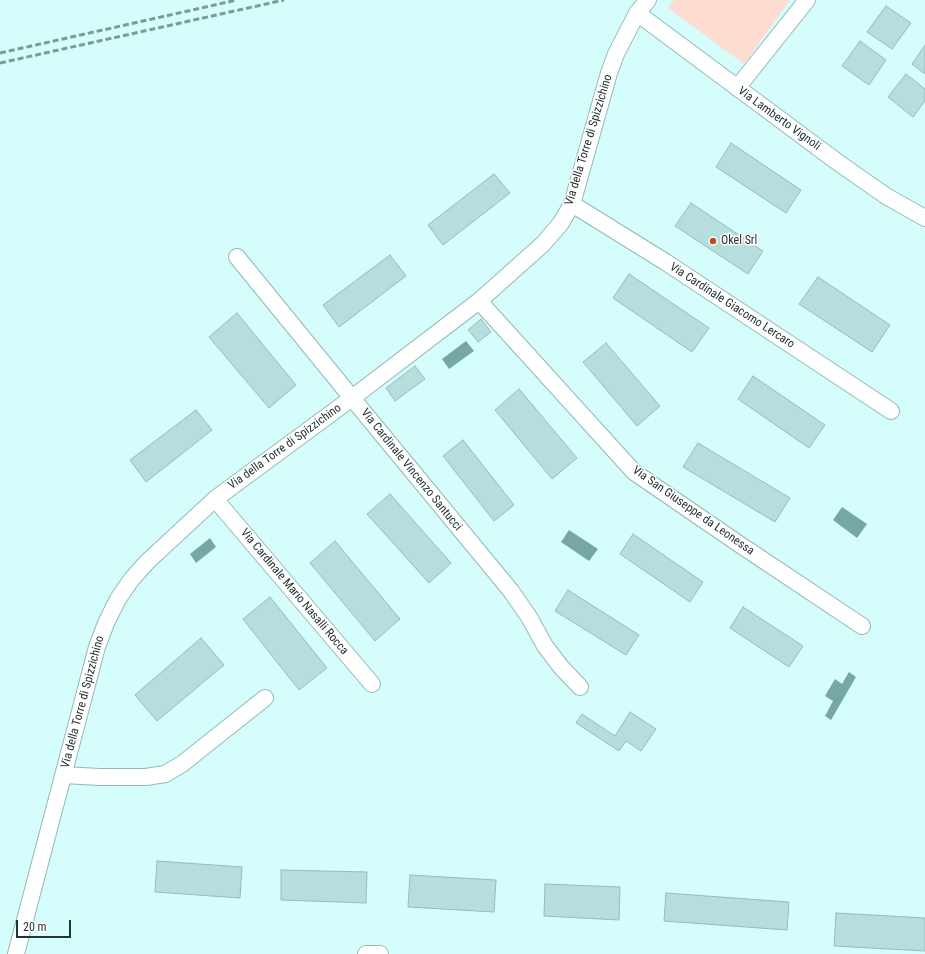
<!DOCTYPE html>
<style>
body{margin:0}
#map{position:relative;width:925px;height:954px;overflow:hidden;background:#d5fdfb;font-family:"Roboto Condensed",sans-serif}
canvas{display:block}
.scale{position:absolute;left:16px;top:920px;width:55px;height:18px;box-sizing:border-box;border:2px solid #243333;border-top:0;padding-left:5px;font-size:12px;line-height:14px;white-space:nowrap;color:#243333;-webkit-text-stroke:3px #fff;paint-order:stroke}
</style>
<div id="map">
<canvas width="925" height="954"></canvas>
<div class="scale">20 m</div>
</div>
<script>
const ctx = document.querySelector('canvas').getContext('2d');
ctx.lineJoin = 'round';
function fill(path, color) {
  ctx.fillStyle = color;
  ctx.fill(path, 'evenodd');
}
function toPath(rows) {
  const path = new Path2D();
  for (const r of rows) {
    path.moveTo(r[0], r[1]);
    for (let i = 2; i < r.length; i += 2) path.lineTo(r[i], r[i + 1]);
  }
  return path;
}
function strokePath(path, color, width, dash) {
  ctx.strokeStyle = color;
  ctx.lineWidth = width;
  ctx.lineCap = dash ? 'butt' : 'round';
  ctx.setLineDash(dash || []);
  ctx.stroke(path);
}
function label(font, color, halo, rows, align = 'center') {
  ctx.font = font + ' "Roboto Condensed",sans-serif';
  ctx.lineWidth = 3;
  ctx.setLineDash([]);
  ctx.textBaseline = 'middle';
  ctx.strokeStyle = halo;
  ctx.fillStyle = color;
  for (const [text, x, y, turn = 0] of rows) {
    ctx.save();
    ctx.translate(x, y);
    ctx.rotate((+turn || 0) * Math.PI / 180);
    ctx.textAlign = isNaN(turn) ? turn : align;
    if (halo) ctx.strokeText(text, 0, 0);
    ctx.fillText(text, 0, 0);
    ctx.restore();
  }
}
fill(toPath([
 [674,0,790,0,744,64,668,8]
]), '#feddd0');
fill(toPath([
 [466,341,474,351,449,369,442,359],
 [842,507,867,524,857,538,833,520],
 [569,530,598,549,589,561,561,542],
 [210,538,216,547,196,563,190,554],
 [849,672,856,677,831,720,825,716,833,701,825,696,835,679,842,684]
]), '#76a7a5');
const building = toPath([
 [886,6,911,23,892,49,867,32,886,6],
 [860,41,886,60,869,85,842,66,860,41],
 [925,45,925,74,912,64,925,45],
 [906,74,925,89,925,101,913,117,888,97,906,74],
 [731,143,801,190,786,213,716,167,731,143],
 [494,174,510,193,443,245,428,225,494,174],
 [691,203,763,251,748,274,675,226,691,203],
 [390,255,406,276,339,327,323,305,390,255],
 [629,274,709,328,692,352,613,298,629,274],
 [818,277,890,325,872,352,799,304,818,277],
 [237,313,296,385,269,408,209,337,237,313],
 [481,319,491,332,478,342,468,330,481,319],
 [606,343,660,406,637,426,583,362,606,343],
 [415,366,425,379,395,401,386,388,415,366],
 [753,376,825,425,809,448,738,399,753,376],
 [519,389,577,458,552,479,495,410,519,389],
 [196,410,212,430,146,482,130,460,196,410],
 [463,440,514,505,494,521,443,456,463,440],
 [698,443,790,498,775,522,683,467,698,443],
 [390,494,451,563,429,583,367,514,390,494],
 [633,534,703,582,690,602,620,554,633,534],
 [335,541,400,619,375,641,310,563,335,541],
 [568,590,639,635,626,655,555,611,568,590],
 [270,597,327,668,299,690,243,619,270,597],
 [743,607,803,646,789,667,730,628,743,607],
 [201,638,224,665,157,721,135,695,201,638],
 [630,712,656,729,641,751,626,741,619,751,576,723,582,714,615,736,630,712],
 [157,861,242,867,240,898,155,892,157,861],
 [281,870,367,872,366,903,281,900,281,870],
 [410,875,496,880,494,912,408,907,410,875],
 [545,884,620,887,619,920,544,916,545,884],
 [666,893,789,902,787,930,664,921,666,893],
 [836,913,925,918,925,951,834,946,836,913]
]);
fill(building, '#b6dedc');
strokePath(building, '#95bcba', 1);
const minor = toPath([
 [637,13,836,161,886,196,925,218],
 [737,88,807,0],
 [572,204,667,263,891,411],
 [237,257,352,398,511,591,529,617,545,646,561,667,580,687],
 [479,301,634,472,739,544,862,626],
 [215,499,372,684],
 [63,775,100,777,146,777,165,774,182,764,265,698],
 [16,954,97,647,106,623,118,599,131,580,147,562,215,499,352,398,479,301,543,244,561,223,572,204,609,73,616,54,637,13,648,0],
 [366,954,380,954]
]);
strokePath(minor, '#93b9b7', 18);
strokePath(minor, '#fff', 16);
strokePath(toPath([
 [0,53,237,0],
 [0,63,284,0]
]), '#7e9998', 3, [6, 3]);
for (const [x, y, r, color] of [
 [713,241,4,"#b65120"]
]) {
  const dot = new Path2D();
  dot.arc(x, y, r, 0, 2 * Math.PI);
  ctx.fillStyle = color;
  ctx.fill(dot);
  strokePath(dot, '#fff', 1.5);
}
label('12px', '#243333', '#fff', [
 ["Via Lamberto Vignoli",779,119,36],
 ["Via della Torre di Spizzichino",589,140,-73],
 ["Via Cardinale Giacomo Lercaro",732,306,33],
 ["Via della Torre di Spizzichino",285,447,-36],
 ["Via Cardinale Vincenzo Santucci",411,470,51],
 ["Via San Giuseppe da Leonessa",693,511,35],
 ["Via Cardinale Mario Nasalli Rocca",294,592,50],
 ["Via della Torre di Spizzichino",83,702,-75]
]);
label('12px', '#243333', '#fff', [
 ["Okel Srl",721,241]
], 'left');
</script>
